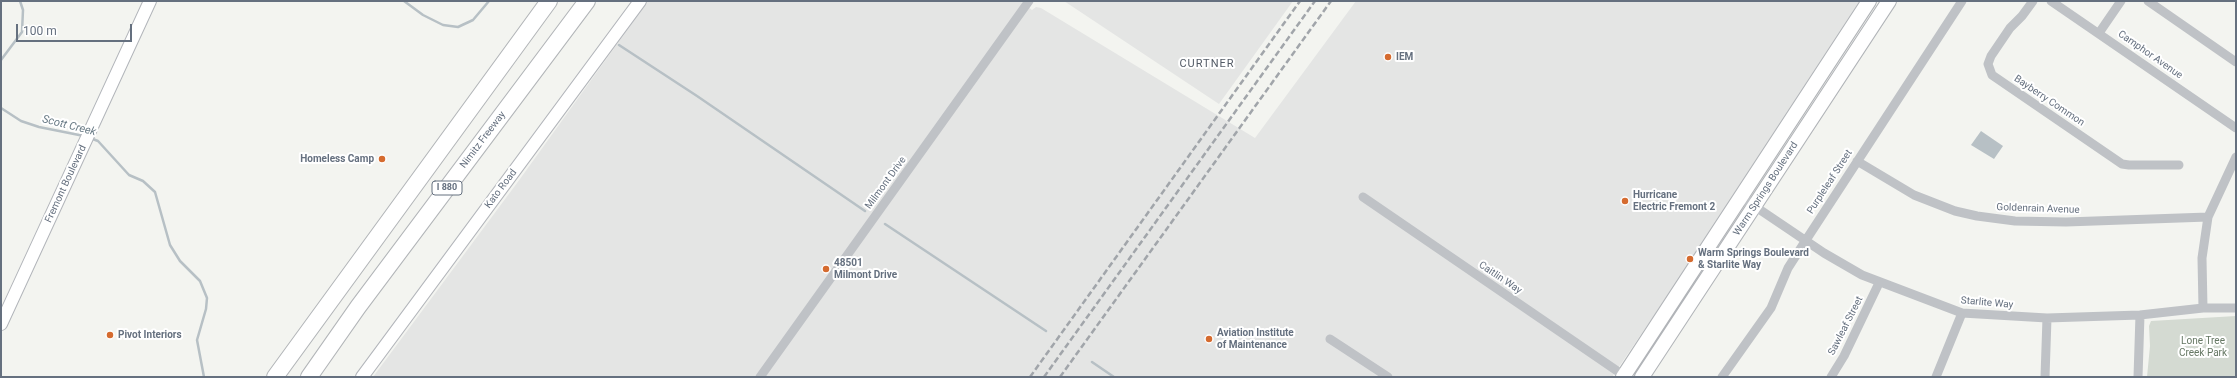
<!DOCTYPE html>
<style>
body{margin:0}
#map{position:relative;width:2237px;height:378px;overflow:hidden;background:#f3f4f0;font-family:Roboto,sans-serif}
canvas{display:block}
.frame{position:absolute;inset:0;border:2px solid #65707f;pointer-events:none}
.scale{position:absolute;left:16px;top:24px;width:116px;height:18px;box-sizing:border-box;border:2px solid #65707f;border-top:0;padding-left:5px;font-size:12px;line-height:14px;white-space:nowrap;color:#65707f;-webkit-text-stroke:3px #fff;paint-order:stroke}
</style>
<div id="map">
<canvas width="2237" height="378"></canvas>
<div class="frame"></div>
<div class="scale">100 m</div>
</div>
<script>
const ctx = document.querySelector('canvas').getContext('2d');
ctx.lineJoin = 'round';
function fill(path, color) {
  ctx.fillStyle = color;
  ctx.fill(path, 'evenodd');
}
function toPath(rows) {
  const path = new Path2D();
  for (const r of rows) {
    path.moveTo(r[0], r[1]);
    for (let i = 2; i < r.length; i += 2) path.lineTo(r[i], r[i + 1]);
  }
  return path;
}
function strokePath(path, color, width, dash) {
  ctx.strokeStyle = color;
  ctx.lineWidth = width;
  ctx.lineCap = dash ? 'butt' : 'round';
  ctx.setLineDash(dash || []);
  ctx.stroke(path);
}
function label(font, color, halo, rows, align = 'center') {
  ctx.font = font + ' Roboto,sans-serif';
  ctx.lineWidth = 4;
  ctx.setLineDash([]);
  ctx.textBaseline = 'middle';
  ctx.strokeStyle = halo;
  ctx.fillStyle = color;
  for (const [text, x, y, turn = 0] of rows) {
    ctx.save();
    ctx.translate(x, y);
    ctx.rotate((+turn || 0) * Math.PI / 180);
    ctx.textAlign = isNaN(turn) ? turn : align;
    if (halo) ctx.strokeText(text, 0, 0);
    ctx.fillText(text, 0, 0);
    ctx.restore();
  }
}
fill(toPath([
 [648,1,1020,1,1032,10,1036,7,1041,8,1255,138,1356,1,1863,1,1766,151,1612,377,373,377,520,179],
 [1064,1,1293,1,1219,104]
]), '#e4e5e4');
fill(toPath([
 [2236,316,2236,377,2147,377,2150,346,2149,326,2151,321]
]), '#d4dad2');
fill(toPath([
 [1981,131,2003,146,1994,159,1971,145]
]), '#b7c0c5');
strokePath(toPath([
 [404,1,423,15,443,25,458,27,473,20,489,1],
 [619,45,697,96,865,211],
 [1,60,22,32,23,10,20,1],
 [1,108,21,121,39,127,84,136],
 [90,138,98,141,129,175,143,181,155,192,170,245,180,261,200,281,207,298,206,309,197,340,204,377],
 [885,224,1046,331],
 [1092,362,1114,377]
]), '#b7c0c5', 2.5);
const secondary = toPath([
 [1,324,150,1],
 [362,377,640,1]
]);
const primary = toPath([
 [1623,377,1869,1],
 [1642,377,1889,1]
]);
const highway = toPath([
 [275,377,549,1],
 [309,377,358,307,587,1]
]);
strokePath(secondary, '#b2b5ba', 14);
strokePath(primary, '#b1b4b8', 16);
strokePath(highway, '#b2b5b8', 18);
strokePath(toPath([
 [2033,1,2022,16,2010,28,1991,56,1988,64,1992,75,2122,164,2129,165,2179,165],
 [2051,1,2236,128],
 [2148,1,2236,62],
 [2099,33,2121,1],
 [1857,161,1914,195,1955,211,1977,216,2015,221,2066,222,2208,217],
 [1363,197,1626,377],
 [1741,197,1824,253,1862,275,1962,313,2047,318,2140,315,2203,308,2236,308],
 [2203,308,2202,258,2208,217,2236,157],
 [1330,339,1388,377],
 [760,377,1029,1],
 [1722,377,1771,308,1788,268,1806,240,1962,1],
 [1831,377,1844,356,1879,283],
 [1936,377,1962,313],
 [2045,377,2047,318],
 [2138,377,2140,315]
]), '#bfc2c6', 9);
strokePath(secondary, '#fff', 12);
strokePath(primary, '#fff', 14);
strokePath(highway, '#fff', 16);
strokePath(toPath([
 [1030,377,1300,1],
 [1044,377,1315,1],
 [1060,377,1331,1]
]), '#a1a5aa', 2.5, [6, 3]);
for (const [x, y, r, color] of [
 [1388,57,4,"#d56b2f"],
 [382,159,4,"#d56b2f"],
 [1625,201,4,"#d56b2f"],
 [1690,259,4,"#d56b2f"],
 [826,269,4,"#d56b2f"],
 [110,335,4,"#d56b2f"],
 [1209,339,4,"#d56b2f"]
]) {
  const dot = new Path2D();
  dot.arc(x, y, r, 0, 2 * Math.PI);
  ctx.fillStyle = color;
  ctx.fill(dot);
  strokePath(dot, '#fff', 1.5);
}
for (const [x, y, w] of [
 [447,188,30]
]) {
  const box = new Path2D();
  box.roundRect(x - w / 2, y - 7, w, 14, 3);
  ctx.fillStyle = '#fff';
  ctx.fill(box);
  strokePath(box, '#65707f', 1);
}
label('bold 9px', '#65707f', null, [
 ["I 880",447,188]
]);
label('10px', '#65707f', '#fff', [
 ["Camphor Avenue",2150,55,35],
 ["Bayberry Common",2049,101,34],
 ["Nimitz Freeway",483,140,-53],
 ["Purpleleaf Street",1830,182,-57],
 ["Milmont Drive",886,183,-54],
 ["Fremont Boulevard",66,184,-65],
 ["Kato Road",501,189,-53],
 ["Warm Springs Boulevard",1766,189,-57],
 ["Goldenrain Avenue",2038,209,2],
 ["Caitlin Way",1500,278,34],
 ["Starlite Way",1987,303,5],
 ["Sawleaf Street",1846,326,-63]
]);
label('bold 10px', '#65707f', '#fff', [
 ["IEM",1396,57],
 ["Homeless Camp",374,159,"right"],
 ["Hurricane",1633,195],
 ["Electric Fremont 2",1633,207],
 ["Warm Springs Boulevard",1698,253],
 ["& Starlite Way",1698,265],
 ["48501",834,263],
 ["Milmont Drive",834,275],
 ["Aviation Institute",1217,333],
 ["of Maintenance",1217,345],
 ["Pivot Interiors",118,335]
], 'left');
label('10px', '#657763', '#fff', [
 ["Lone Tree",2203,341],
 ["Creek Park",2203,353]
]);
ctx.letterSpacing = '1px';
label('11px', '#525a65', '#fff', [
 ["CURTNER",1207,64]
]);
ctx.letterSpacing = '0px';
label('italic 11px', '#667883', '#fff', [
 ["Scott Creek",69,126,14]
]);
</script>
